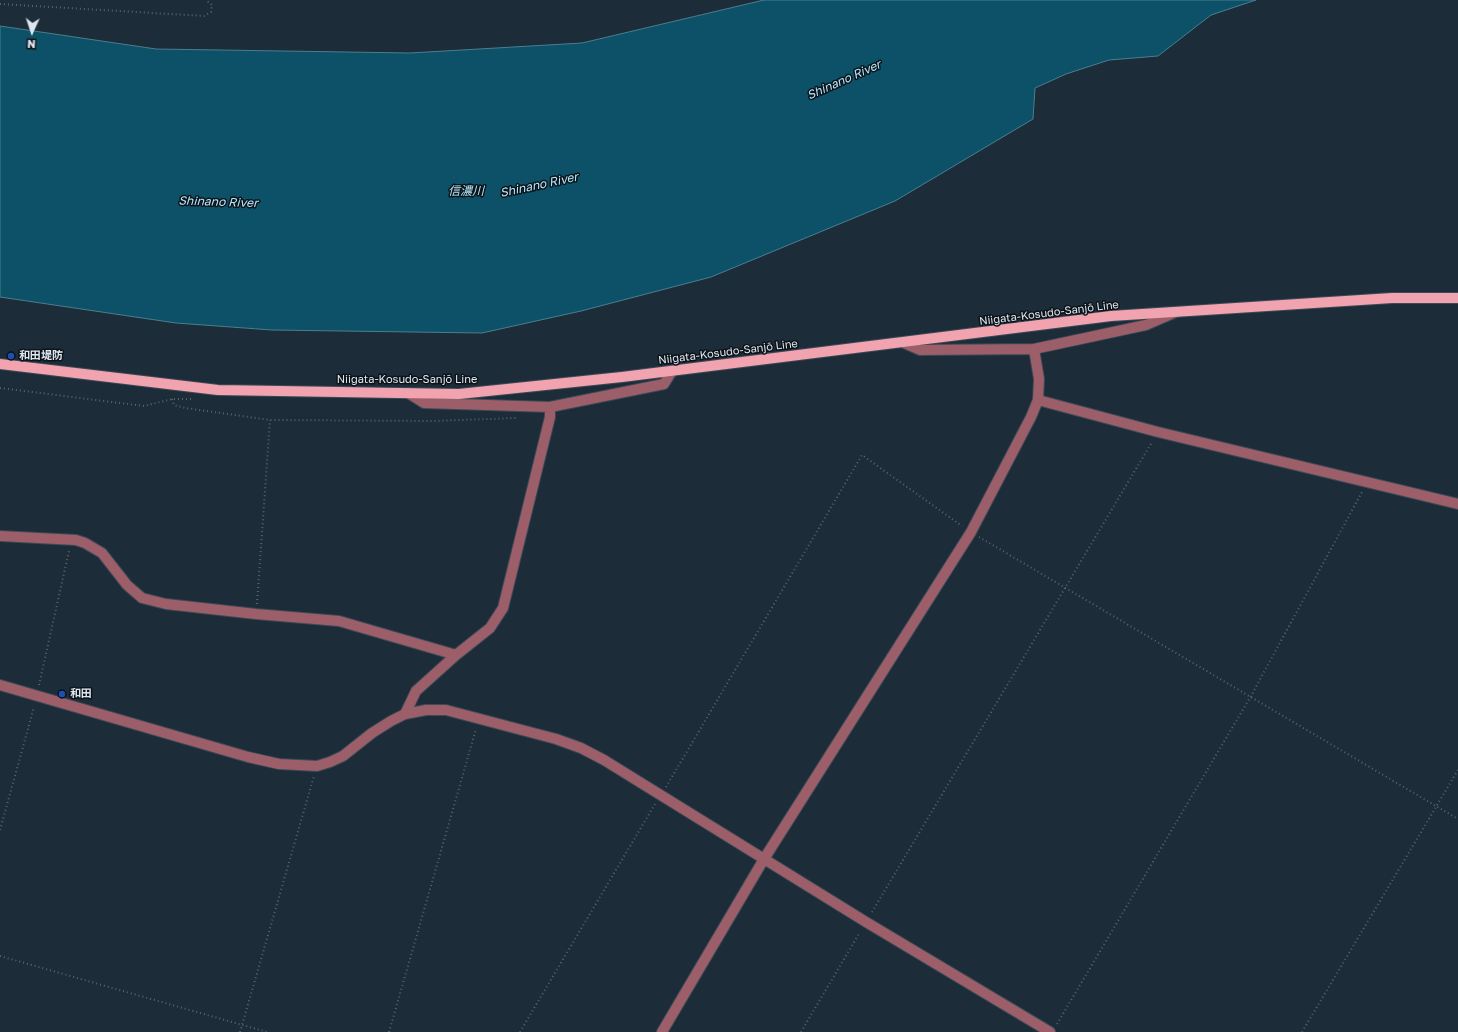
<!DOCTYPE html>
<meta charset="utf-8">
<style>
body{margin:0}
#map{position:relative;width:1458px;height:1032px;overflow:hidden;background:#1d2c39;font-family:"Golos Text",sans-serif}
canvas{display:block}
.north{position:absolute;left:12px;top:12px;width:40px;height:40px;-webkit-text-stroke:3px #0d1319;paint-order:stroke;rotate:183deg;font-size:11px;font-weight:700;line-height:16px;text-align:center;color:#dde6ef}
.north::after{content:'';display:block;margin:auto;width:14px;height:18px;background:#dde6ef;clip-path:polygon(50% 0,100% 100%,50% 72%,0 100%)}
</style>
<div id="map">
<canvas width="1458" height="1032"></canvas>
<div class="north">N</div>
</div>
<script>
const ctx = document.querySelector('canvas').getContext('2d');
ctx.lineJoin = 'round';
function fill(path, color) {
  ctx.fillStyle = color;
  ctx.fill(path, 'evenodd');
}
function toPath(rows) {
  const path = new Path2D();
  for (const r of rows) {
    path.moveTo(r[0], r[1]);
    for (let i = 2; i < r.length; i += 2) path.lineTo(r[i], r[i + 1]);
  }
  return path;
}
function strokePath(path, color, width, dash) {
  ctx.strokeStyle = color;
  ctx.lineWidth = width;
  ctx.lineCap = dash ? 'butt' : 'round';
  ctx.setLineDash(dash || []);
  ctx.stroke(path);
}
function label(font, color, halo, rows, align = 'center') {
  ctx.font = font + ' "Golos Text","Noto Sans JP",sans-serif';
  ctx.lineWidth = 3;
  ctx.setLineDash([]);
  ctx.textBaseline = 'middle';
  ctx.strokeStyle = halo;
  ctx.fillStyle = color;
  for (const [text, x, y, turn = 0] of rows) {
    ctx.save();
    ctx.translate(x, y);
    ctx.rotate((+turn || 0) * Math.PI / 180);
    ctx.textAlign = isNaN(turn) ? turn : align;
    if (halo) ctx.strokeText(text, 0, 0);
    ctx.fillText(text, 0, 0);
    ctx.restore();
  }
}
const water = toPath([
 [764,0,1256,0,1211,15,1158,56,1109,60,1066,74,1035,88,1033,119,895,201,711,277,581,311,482,333,272,330,176,323,0,297,0,26,156,49,410,53,582,43,764,0]
]);
fill(water, '#0c5167');
strokePath(water, '#4b7e90', 1);
const minor = toPath([
 [904,343,920,350,1034,349,1146,325,1176,312],
 [408,393,424,403,550,407,664,384,672,371],
 [1038,400,1158,432,1458,504],
 [0,536,76,540,85,543,102,553,127,585,142,598,166,604,256,614,339,621,456,655],
 [0,685,248,757,279,764,317,766,330,762,343,756,372,733,391,721,405,714,426,710,446,710,556,739,581,748,604,760,866,922,1050,1032],
 [405,714,416,691,456,655,490,628,503,608,550,417,550,407],
 [662,1032,764,859,971,532,1031,417,1038,400,1039,379,1034,349]
]);
const major = toPath([
 [0,364,218,390,459,394,622,377,1111,316,1392,298,1458,298]
]);
strokePath(minor, '#3c4a56', 12);
strokePath(major, '#3c4a56', 12);
strokePath(toPath([
 [0,4,204,16,211,12,212,5,206,0],
 [0,388,144,406,172,399,193,399],
 [172,399,174,405,185,408,270,420,432,421,516,418],
 [979,537,1458,819],
 [257,604,270,420],
 [39,685,69,551],
 [666,787,862,455,962,526],
 [0,830,34,707],
 [872,912,1152,442],
 [0,956,267,1032],
 [1057,1024,1251,696,1362,492],
 [240,1032,314,776],
 [389,1032,476,729],
 [520,1032,655,804],
 [801,1032,860,932],
 [1302,1032,1458,770]
]), '#586571', 2, [1, 3]);
strokePath(minor, '#9c5e69', 10);
strokePath(major, '#f1a3b0', 10);
for (const [x, y, r, color] of [
 [11,356,4,"#1a4fb4"],
 [62,694,4,"#1a4fb4"]
]) {
  const dot = new Path2D();
  dot.arc(x, y, r, 0, 2 * Math.PI);
  ctx.fillStyle = color;
  ctx.fill(dot);
  strokePath(dot, '#0d1319', 1.5);
}
label('11px', '#dde6ef', '#0d1319', [
 ["Niigata-Kosudo-Sanjō Line",1049,313,-7],
 ["Niigata-Kosudo-Sanjō Line",728,352,-7],
 ["Niigata-Kosudo-Sanjō Line",407,380]
]);
label('bold 11px', '#dde6ef', '#0d1319', [
 ["和田堤防",19,356],
 ["和田",70,694]
], 'left');
label('italic 12px', '#b4e8fe', '#0d1319', [
 ["Shinano River",844,80,-24],
 ["Shinano River",539,185,-12],
 ["信濃川",466,191],
 ["Shinano River",218,202,2]
]);
</script>
